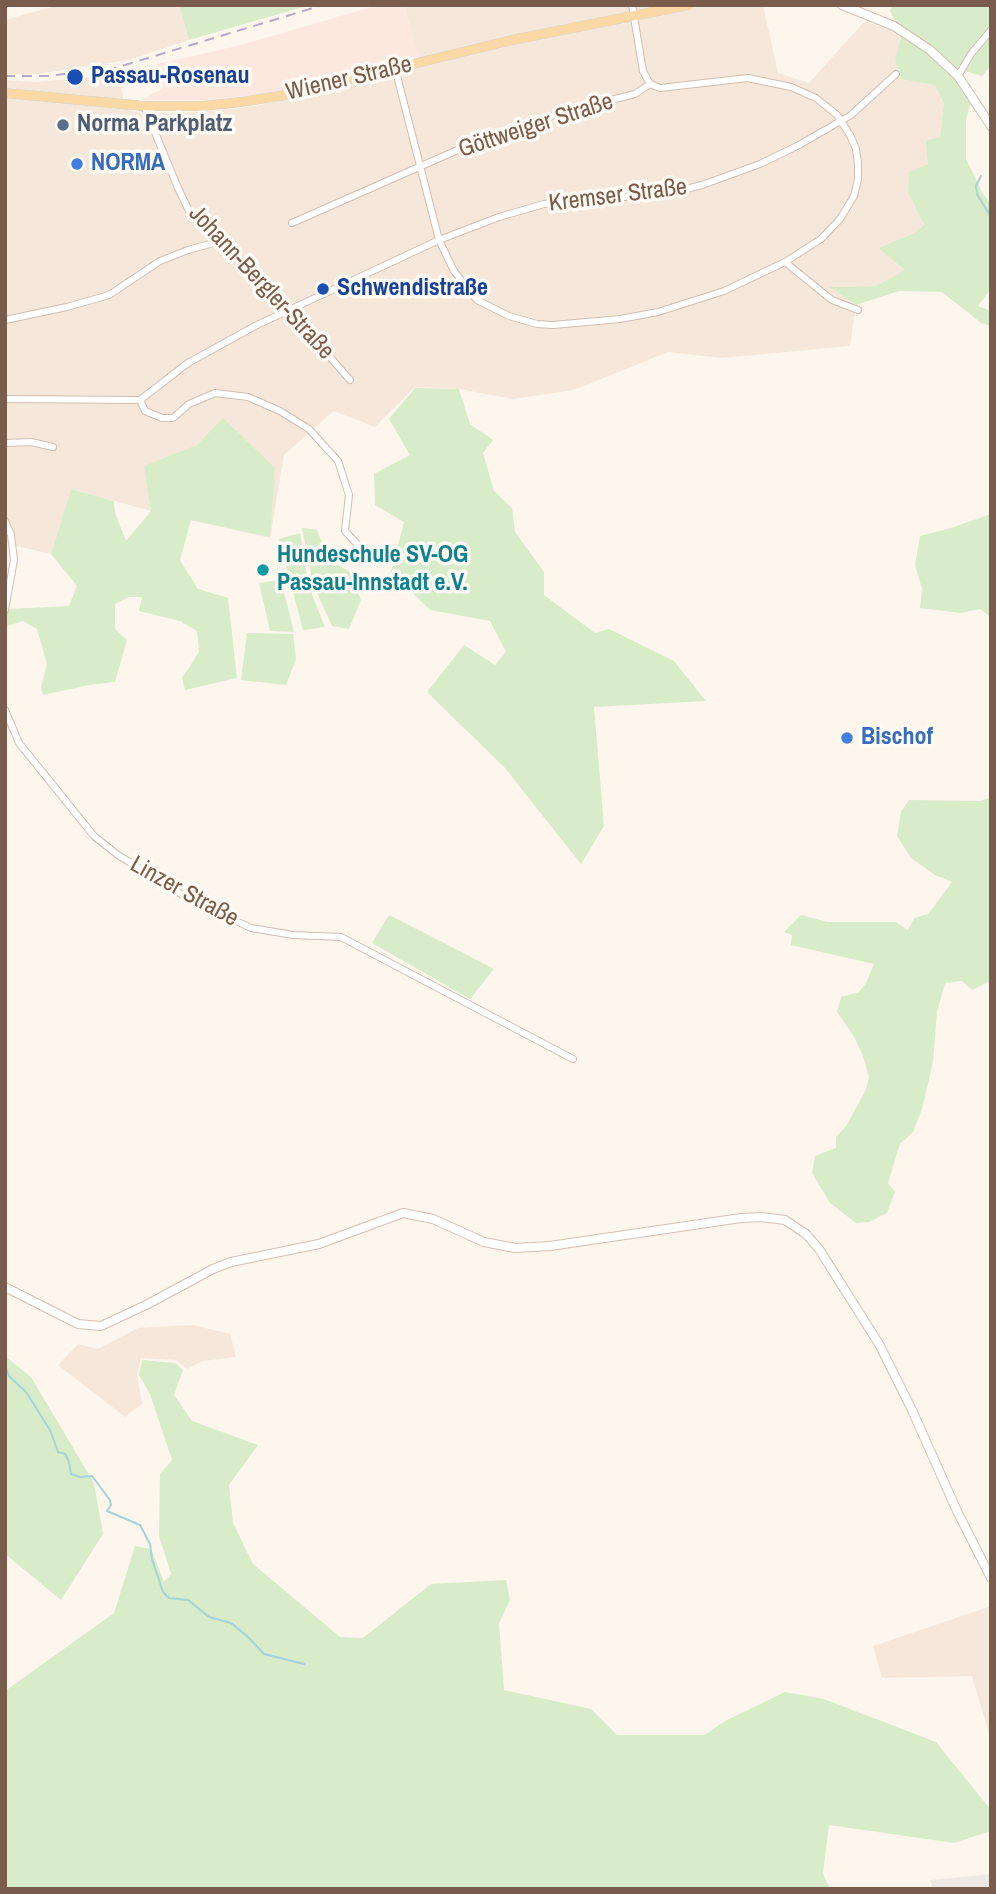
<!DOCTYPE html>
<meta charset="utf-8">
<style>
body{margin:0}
#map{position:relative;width:996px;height:1894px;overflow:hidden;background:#fdf6ec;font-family:"Archivo Narrow",sans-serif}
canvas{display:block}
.frame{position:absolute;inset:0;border:7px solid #7a5c4d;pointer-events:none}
</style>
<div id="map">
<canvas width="996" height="1894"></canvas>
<div class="frame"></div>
</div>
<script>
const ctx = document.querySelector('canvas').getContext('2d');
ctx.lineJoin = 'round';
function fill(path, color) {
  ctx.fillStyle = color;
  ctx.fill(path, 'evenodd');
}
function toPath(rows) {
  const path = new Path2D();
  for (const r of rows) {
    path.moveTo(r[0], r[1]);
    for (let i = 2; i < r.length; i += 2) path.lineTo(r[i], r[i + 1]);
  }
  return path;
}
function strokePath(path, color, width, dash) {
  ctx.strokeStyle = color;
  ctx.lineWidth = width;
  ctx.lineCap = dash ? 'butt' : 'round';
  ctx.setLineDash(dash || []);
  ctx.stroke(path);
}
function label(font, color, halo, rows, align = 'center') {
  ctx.font = font + ' "Archivo Narrow",sans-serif';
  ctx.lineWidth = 7;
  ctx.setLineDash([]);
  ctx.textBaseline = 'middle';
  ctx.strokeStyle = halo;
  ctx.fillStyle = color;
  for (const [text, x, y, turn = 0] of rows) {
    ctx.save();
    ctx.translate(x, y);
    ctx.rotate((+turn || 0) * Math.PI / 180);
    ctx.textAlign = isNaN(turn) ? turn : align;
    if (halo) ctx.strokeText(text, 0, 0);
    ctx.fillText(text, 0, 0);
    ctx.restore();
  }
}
fill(toPath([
 [59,5,180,5,189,40,129,60,37,74,5,74,5,20],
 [404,5,763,5,778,73,809,83,864,22,891,30,901,38,895,58,935,85,944,103,940,137,928,164,909,192,924,225,914,233,878,248,906,270,876,286,830,287,856,305,850,346,722,358,668,352,574,390,513,399,459,389,415,387,375,427,334,411,284,455,270,538,151,511,71,489,51,554,8,544,5,536,5,80,38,82,119,74,125,108,143,114,201,112,256,106,421,66],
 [193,1325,230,1334,236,1357,203,1361,187,1369,176,1360,141,1358,137,1374,142,1404,125,1417,58,1365,78,1344,98,1349,138,1328],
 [991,1606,991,1741,972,1676,882,1678,873,1646]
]), '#f5e8da');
fill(toPath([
 [379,5,404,5,419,56,275,92,211,100,141,100,163,88,157,64,237,46]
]), '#fde8e0');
fill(toPath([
 [991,1874,991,1889,933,1889,930,1880]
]), '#efe9e4');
fill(toPath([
 [190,5,310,5,189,40,180,7],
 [893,5,991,5,991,66,982,76,965,71,953,75,971,102,966,120,966,159,983,194,991,204,991,289,978,306,991,311,991,326,981,323,942,292,899,291,856,305,829,287,876,286,905,270,878,248,914,233,924,225,908,192,909,172,928,164,926,141,940,137,944,103,935,85,901,79,895,58,901,38,890,10],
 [415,388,459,389,470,424,493,440,483,453,494,491,512,508,515,532,544,572,544,595,595,633,609,629,674,661,706,701,594,707,604,826,581,864,505,768,427,692,464,645,495,665,506,652,490,621,430,610,391,572,404,522,375,505,374,474,410,455,389,419],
 [223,418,275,468,270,537,191,520,180,560,198,589,228,598,237,678,185,690,182,678,199,652,197,631,180,621,139,611,142,597,129,597,115,604,115,629,127,640,115,682,89,685,43,695,41,687,47,664,37,629,23,621,5,627,8,609,69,606,77,586,51,554,71,489,114,501,115,513,126,541,151,511,144,466,197,445],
 [991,514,991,617,980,609,960,613,920,608,922,589,915,565,920,536,951,528],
 [302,528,317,530,329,560,349,571,361,600,349,629,332,626,313,584],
 [300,533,309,587,325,627,303,630,279,539],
 [281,580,294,632,270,631,259,583],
 [247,633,293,634,296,659,286,685,241,680],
 [991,797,991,981,972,990,962,981,945,983,937,1012,933,1062,922,1109,913,1132,900,1144,888,1183,895,1192,887,1213,869,1222,856,1223,830,1203,812,1173,815,1156,836,1148,836,1137,847,1125,866,1089,869,1077,863,1056,853,1035,837,1012,841,997,859,992,866,983,874,964,791,945,792,935,784,932,801,915,828,922,896,922,908,930,914,918,928,914,952,882,935,875,911,858,897,836,901,812,909,800,981,801],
 [389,915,448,945,494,969,470,999,372,943],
 [5,1356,31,1377,94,1483,103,1534,61,1600,5,1554],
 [142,1360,175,1363,183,1370,174,1395,192,1421,258,1445,229,1485,233,1523,253,1564,340,1637,363,1638,431,1584,506,1580,510,1600,499,1623,504,1690,591,1709,617,1735,704,1735,727,1720,785,1692,824,1699,936,1742,991,1810,991,1831,954,1843,829,1825,823,1874,830,1889,5,1889,5,1691,114,1613,135,1546,151,1549,164,1582,171,1574,159,1536,160,1474,172,1460,150,1394,139,1375]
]), '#d8ecc9');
strokePath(toPath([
 [981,176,976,186,977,194,991,217],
 [5,1365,9,1376,26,1392,50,1430,58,1452,65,1454,69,1462,71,1474,80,1477,92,1476,110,1500,111,1505,107,1511,140,1525,150,1544,152,1559,163,1592,169,1598,188,1600,209,1617,231,1623,247,1636,264,1654,304,1664]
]), '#a5d3da', 2);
const street = toPath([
 [395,68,439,240,454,271,477,300,509,316,537,324,553,325,620,319,658,312,724,291,785,262,821,239,840,219,854,196,858,179,858,163,856,149,850,135,837,115,816,98,791,87,748,78,660,88,650,84,643,71,632,5],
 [958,76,971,54,991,30],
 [144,106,178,188,191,215,217,242,253,273,289,310,350,380],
 [292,223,478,141,570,110,635,94,650,84],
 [785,262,832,300,858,310],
 [5,320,67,307,109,295,160,261,188,250,217,242],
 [5,399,140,400,145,411,162,418,173,418,189,404,215,393,248,397,280,411,309,429,338,461,349,495,345,531,357,544],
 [140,400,188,363,255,326,439,240,499,217,544,204,670,193,702,185,760,164,799,145,851,115,896,74],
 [5,443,31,442,53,447],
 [5,521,11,535,14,560,5,610],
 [5,710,19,743,94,836,118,855,189,899,251,928,293,935,341,937,573,1059]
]);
const secondary = toPath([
 [842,5,894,26,930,50,958,76,991,126],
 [5,1287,78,1324,101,1326,148,1304,213,1269,231,1262,319,1244,403,1213,433,1219,484,1242,515,1248,550,1246,741,1218,761,1217,785,1220,806,1234,819,1249,879,1344,912,1410,957,1511,991,1578]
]);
const primary = toPath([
 [5,93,144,106,202,106,241,102,285,95,512,40,688,5]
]);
strokePath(street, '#d1beb0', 8);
strokePath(secondary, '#d6c0b0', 10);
strokePath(primary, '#dad1cd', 10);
strokePath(street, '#fff', 6);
strokePath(secondary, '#fff', 8);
strokePath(primary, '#fbd9a5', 9);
strokePath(toPath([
 [5,76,48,76,115,68,323,5]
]), '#b9a8c9', 2, [10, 7]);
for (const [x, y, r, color] of [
 [75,77,9,"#1a4fb4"],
 [63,125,7,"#5c6f8a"],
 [77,164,7,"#3f7fe0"],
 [323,289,7,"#1a4fb4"],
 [263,570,7,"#0f9aa8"],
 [847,738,7,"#3f7fe0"]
]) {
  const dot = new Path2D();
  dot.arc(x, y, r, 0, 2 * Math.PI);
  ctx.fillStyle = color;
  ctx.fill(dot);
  strokePath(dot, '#fffaf3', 2.5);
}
label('bold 24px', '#164399', '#fffaf3', [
 ["Passau-Rosenau",91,77],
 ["Schwendistraße",337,289]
], 'left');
label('24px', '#7a5c4d', '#fffaf3', [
 ["Wiener Straße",349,79,-13],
 ["Göttweiger Straße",536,126,-18],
 ["Kremser Straße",618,196,-7],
 ["Johann-Bergler-Straße",261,283,47],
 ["Linzer Straße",184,892,29]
]);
label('bold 24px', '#4e5e75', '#fffaf3', [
 ["Norma Parkplatz",77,125]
], 'left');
label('bold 24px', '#366cbe', '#fffaf3', [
 ["NORMA",91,164],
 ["Bischof",861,738]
], 'left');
label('bold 24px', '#0d838f', '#fffaf3', [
 ["Hundeschule SV-OG",277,556],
 ["Passau-Innstadt e.V.",277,584]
], 'left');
</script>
